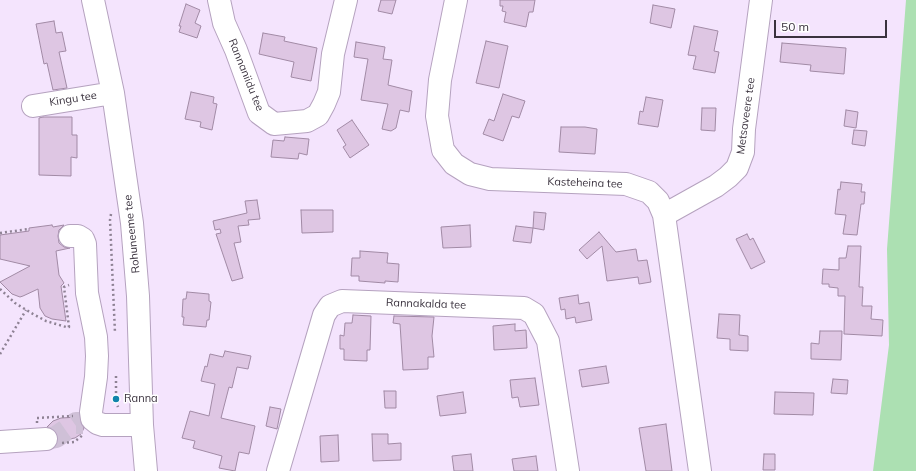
<!DOCTYPE html>
<style>
body{margin:0}
#map{position:relative;width:916px;height:471px;overflow:hidden;background:#f4e4fd;font-family:Mulish,sans-serif}
canvas{display:block}
.scale{position:absolute;left:774px;top:20px;width:113px;height:18px;box-sizing:border-box;border:2px solid #3a323e;border-top:0;padding-left:5px;font-size:12px;line-height:14px;white-space:nowrap;color:#3a323e;-webkit-text-stroke:3px #fff;paint-order:stroke}
</style>
<div id="map">
<canvas width="916" height="471"></canvas>
<div class="scale">50 m</div>
</div>
<script>
const ctx = document.querySelector('canvas').getContext('2d');
ctx.lineJoin = 'round';
function fill(path, color) {
  ctx.fillStyle = color;
  ctx.fill(path, 'evenodd');
}
function toPath(rows) {
  const path = new Path2D();
  for (const r of rows) {
    path.moveTo(r[0], r[1]);
    for (let i = 2; i < r.length; i += 2) path.lineTo(r[i], r[i + 1]);
  }
  return path;
}
function strokePath(path, color, width, dash) {
  ctx.strokeStyle = color;
  ctx.lineWidth = width;
  ctx.lineCap = dash ? 'butt' : 'round';
  ctx.setLineDash(dash || []);
  ctx.stroke(path);
}
function label(font, color, halo, rows, align = 'center') {
  ctx.font = font + ' Mulish,sans-serif';
  ctx.lineWidth = 3;
  ctx.setLineDash([]);
  ctx.textBaseline = 'middle';
  ctx.strokeStyle = halo;
  ctx.fillStyle = color;
  for (const [text, x, y, turn = 0] of rows) {
    ctx.save();
    ctx.translate(x, y);
    ctx.rotate((+turn || 0) * Math.PI / 180);
    ctx.textAlign = isNaN(turn) ? turn : align;
    if (halo) ctx.strokeText(text, 0, 0);
    ctx.fillText(text, 0, 0);
    ctx.restore();
  }
}
fill(toPath([
 [906,0,916,0,916,471,873,471,889,345,887,249]
]), '#ace0b2');
const building = toPath([
 [381,0,396,0,392,14,378,11,381,0],
 [500,0,535,0,533,12,529,12,526,27,504,22,506,12,502,11,503,6,500,6,500,0],
 [186,4,200,10,195,23,201,26,197,38,179,32,181,26,179,26,186,4],
 [653,5,675,9,671,28,650,23,653,5],
 [54,21,56,33,62,32,66,51,59,52,67,88,53,90,47,63,44,64,36,24,54,21],
 [694,26,718,31,714,51,719,52,715,73,693,69,696,56,688,55,694,26],
 [263,33,285,37,284,41,317,48,311,81,291,77,294,62,259,54,263,33],
 [486,41,508,46,499,88,476,83,486,41],
 [356,42,385,47,383,59,392,60,388,85,412,91,409,112,400,110,396,128,391,131,382,129,388,104,361,100,368,59,354,57,356,42],
 [782,43,846,48,844,74,810,71,811,65,780,62,782,43],
 [191,92,214,97,213,103,217,104,212,130,200,127,201,122,185,119,191,92],
 [503,94,525,101,519,118,512,116,503,141,483,134,489,119,494,121,503,94],
 [646,97,663,100,658,127,638,124,640,111,643,112,646,97],
 [702,108,716,108,715,131,701,130,702,108],
 [846,110,858,112,856,128,844,126,846,110],
 [43,117,72,117,72,135,77,135,77,158,71,157,71,176,39,175,39,118,43,117],
 [352,120,369,145,350,158,343,147,346,145,337,130,352,120],
 [561,127,585,127,597,129,595,154,559,152,561,127],
 [854,130,867,131,865,146,852,144,854,130],
 [285,137,309,139,307,155,299,153,298,159,271,157,273,140,284,141,285,137],
 [841,182,862,184,861,192,865,192,864,204,861,204,857,235,843,234,846,215,835,214,838,189,840,190,841,182],
 [257,200,260,219,248,220,249,225,238,226,241,242,234,243,243,278,232,281,216,234,221,233,220,229,215,230,213,221,247,213,245,201,257,200],
 [301,210,333,210,333,232,302,233,301,210],
 [534,212,546,213,544,230,533,228,534,212],
 [52,225,53,227,64,225,59,230,58,236,59,243,64,247,70,248,56,251,59,275,64,283,61,286,66,321,52,319,45,316,40,308,38,289,23,296,20,297,12,294,0,282,30,266,0,259,0,235,29,231,29,228,52,225],
 [470,225,471,247,443,248,441,227,470,225],
 [516,226,533,228,531,243,513,241,516,226],
 [599,232,616,252,636,249,638,261,647,260,651,282,639,284,638,277,607,281,602,246,587,259,579,250,599,232],
 [747,234,750,240,753,238,765,262,751,269,736,239,747,234],
 [848,246,861,246,859,287,863,287,862,306,872,306,871,319,883,320,882,336,844,334,845,296,838,296,838,288,829,287,829,284,822,284,823,269,839,270,839,258,846,258,848,246],
 [360,251,388,253,387,263,399,264,398,282,385,281,385,283,359,281,359,276,351,276,352,258,360,258,360,251],
 [187,292,209,294,209,301,211,302,209,320,207,320,206,327,183,325,184,317,182,317,183,299,186,299,187,292],
 [578,295,579,304,589,302,592,320,576,323,575,317,566,319,565,309,561,310,559,298,578,295],
 [719,314,740,315,739,335,748,336,748,351,730,350,730,339,717,338,719,314],
 [353,315,371,316,370,350,367,350,367,361,344,360,344,349,340,349,340,335,344,336,345,323,352,323,353,315],
 [394,316,434,317,432,336,434,357,428,357,428,369,403,370,400,324,393,323,394,316],
 [515,324,515,331,526,330,527,348,494,350,493,326,515,324],
 [820,331,842,331,841,360,811,359,811,343,819,344,820,331],
 [225,351,251,356,248,369,237,367,232,388,229,387,221,418,255,426,249,454,239,452,235,471,219,468,222,456,193,448,195,441,182,438,190,411,209,416,215,384,201,381,205,366,207,367,210,354,223,357,225,351],
 [606,366,609,383,582,387,579,370,606,366],
 [535,378,539,405,520,407,518,397,512,398,510,380,535,378],
 [833,379,848,380,847,394,831,393,833,379],
 [384,391,396,391,396,408,385,408,384,391],
 [463,392,466,413,440,416,437,396,463,392],
 [775,392,814,393,813,415,774,414,775,392],
 [270,407,281,409,277,429,266,426,270,407],
 [79,417,84,428,81,434,75,438,58,441,56,432,52,428,47,427,53,421,61,418,79,417],
 [666,424,672,471,646,471,639,428,666,424],
 [372,434,388,434,388,444,401,443,401,460,373,461,372,434],
 [338,435,339,461,321,462,320,436,338,435],
 [471,454,473,471,454,471,452,456,471,454],
 [764,454,775,454,775,470,763,470,764,454],
 [536,456,538,471,514,471,512,459,536,456]
]);
fill(building, '#dec6e3');
strokePath(building, '#a18aa5', 1);
strokePath(toPath([
 [46,439,56,437,76,423,83,423]
]), '#cfc0d7', 22, [22, 11]);
const minor = toPath([
 [93,0,113,93,132,223,138,296,142,425,146,471],
 [219,0,224,23,236,50,259,113,274,124,307,121,318,115,324,104,329,92,333,54,346,0],
 [456,0,440,80,437,116,443,150,454,164,470,174,490,179,626,184,649,192,658,201,664,215,700,471],
 [33,106,113,93],
 [664,215,716,186,728,177,737,168,743,152,744,129,761,0],
 [70,236,78,236,83,239,85,244,87,293,96,337,97,356,96,377,91,412,92,419,97,423,103,425,142,425],
 [0,442,46,439],
 [278,471,324,315,330,306,342,301,524,308,534,314,548,341,568,471]
]);
strokePath(minor, '#b5a2bf', 24);
strokePath(toPath([
 [111,214,110,220,115,333],
 [0,233,29,229],
 [0,289,15,303,33,314,46,321,66,327,69,327,64,287,69,285],
 [0,354,26,310],
 [116,376,116,401,118,407],
 [37,423,37,418,73,416],
 [62,443,74,442,83,435]
]), '#8e8294', 2.5, [2, 3]);
strokePath(minor, '#fff', 22);
for (const [x, y, r, color] of [
 [116,399,4,"#1084aa"]
]) {
  const dot = new Path2D();
  dot.arc(x, y, r, 0, 2 * Math.PI);
  ctx.fillStyle = color;
  ctx.fill(dot);
  strokePath(dot, '#fff', 1.5);
}
label('11px', '#3a323e', '#fff', [
 ["Rannaniidu tee",246,75,68],
 ["Kingu tee",73,99,-9],
 ["Metsaveere tee",746,116,-82],
 ["Kasteheina tee",585,183,2],
 ["Rohuneeme tee",132,234,-96],
 ["Rannakalda tee",426,304,2]
]);
label('11px', '#3a323e', '#fff', [
 ["Ranna",124,399]
], 'left');
</script>
